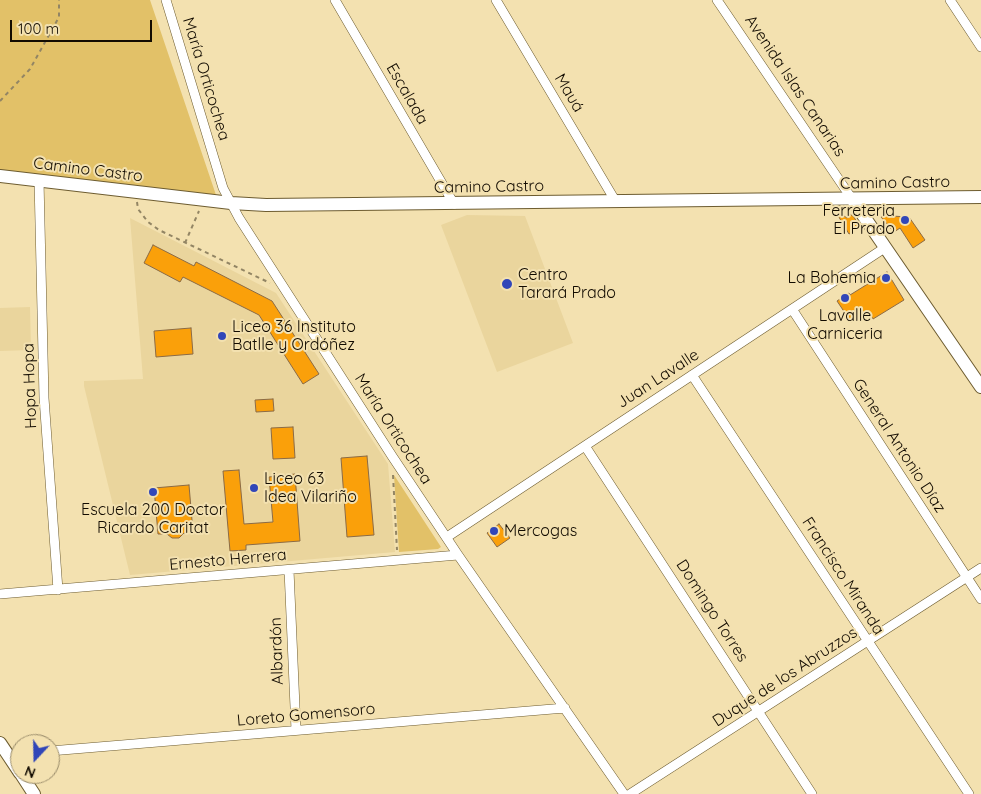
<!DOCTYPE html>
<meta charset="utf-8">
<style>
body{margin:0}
#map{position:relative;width:981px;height:794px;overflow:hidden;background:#f3e1b0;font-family:Quicksand,sans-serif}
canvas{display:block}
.north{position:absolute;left:10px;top:734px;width:50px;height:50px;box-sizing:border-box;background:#f3e1b0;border:1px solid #998b6a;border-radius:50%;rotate:201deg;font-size:14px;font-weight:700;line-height:20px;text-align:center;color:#120b00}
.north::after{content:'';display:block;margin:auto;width:18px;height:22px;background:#3146b8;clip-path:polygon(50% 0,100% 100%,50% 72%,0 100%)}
.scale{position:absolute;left:10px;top:20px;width:142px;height:22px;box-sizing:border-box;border:2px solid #120b00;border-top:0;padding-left:6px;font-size:15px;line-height:18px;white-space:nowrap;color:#120b00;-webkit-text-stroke:4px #f3e1b0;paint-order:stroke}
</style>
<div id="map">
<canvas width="981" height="794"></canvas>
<div class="north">N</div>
<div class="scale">100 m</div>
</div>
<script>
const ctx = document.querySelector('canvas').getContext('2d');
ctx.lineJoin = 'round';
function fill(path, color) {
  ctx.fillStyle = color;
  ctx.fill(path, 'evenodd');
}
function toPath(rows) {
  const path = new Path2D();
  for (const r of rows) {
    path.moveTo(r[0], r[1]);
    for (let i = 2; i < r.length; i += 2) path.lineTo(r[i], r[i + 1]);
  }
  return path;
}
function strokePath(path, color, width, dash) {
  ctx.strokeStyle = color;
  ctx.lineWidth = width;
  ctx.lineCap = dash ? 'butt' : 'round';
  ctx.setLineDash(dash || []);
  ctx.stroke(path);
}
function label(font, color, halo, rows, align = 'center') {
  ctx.font = font + ' Quicksand,sans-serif';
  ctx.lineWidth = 4;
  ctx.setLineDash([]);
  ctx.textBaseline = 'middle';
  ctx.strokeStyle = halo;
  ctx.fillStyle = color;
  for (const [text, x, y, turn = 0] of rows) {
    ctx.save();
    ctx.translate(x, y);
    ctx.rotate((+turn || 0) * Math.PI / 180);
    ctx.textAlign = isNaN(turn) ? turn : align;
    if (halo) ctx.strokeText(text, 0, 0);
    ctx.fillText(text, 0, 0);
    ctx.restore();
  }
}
fill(toPath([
 [467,215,525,216,573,343,497,372,441,225],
 [130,218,276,293,388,464,395,552,130,575,84,386,84,381,143,379],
 [30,307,31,350,0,351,0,308]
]), '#ead59d');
fill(toPath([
 [0,0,150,0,216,195,211,198,0,170],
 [394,475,441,547,438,549,399,552]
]), '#e2c168');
const building = toPath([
 [834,209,847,218,850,214,854,217,860,228,849,234,834,209],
 [889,214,891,216,909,217,925,240,913,248,900,228,894,232,881,217,889,214],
 [153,245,194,266,196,262,272,301,319,374,303,384,259,315,183,277,180,282,144,263,153,245],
 [887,272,904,300,873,319,868,311,851,322,837,301,849,293,850,295,887,272],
 [191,328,193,354,156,357,154,331,191,328],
 [273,399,274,411,256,412,255,400,273,399],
 [293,427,295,458,273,459,271,428,293,427],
 [367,456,374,535,347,537,341,458,367,456],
 [239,470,244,524,273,522,269,477,295,474,300,541,246,545,246,550,230,551,223,471,239,470],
 [189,485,193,532,184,533,179,538,172,538,167,534,158,534,154,488,189,485],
 [499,524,510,538,497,547,487,533,499,524]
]);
fill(building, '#faa00a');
strokePath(building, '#8b6b46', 1);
const street = toPath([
 [166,0,223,188,239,218,392,456,458,555,624,794],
 [335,0,454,204],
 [496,0,616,202],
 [717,0,852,199],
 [950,0,981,47],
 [39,180,44,398,58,590],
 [792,309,981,599],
 [692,375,969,794],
 [585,446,812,794],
 [447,537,886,247],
 [289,570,296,730],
 [0,594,458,555],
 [50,751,565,708],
 [630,794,981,568]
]);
const secondary = toPath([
 [0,176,231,203,266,205,981,197],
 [852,199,981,387],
 [0,743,20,773],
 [21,774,34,794]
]);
strokePath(street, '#6d5c30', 10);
strokePath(secondary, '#6d5c30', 14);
strokePath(toPath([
 [0,101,30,69,59,17,59,0],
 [137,202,138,209,148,222,159,230,270,283],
 [185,243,199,211],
 [393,475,397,550]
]), '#928564', 2, [4, 4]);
strokePath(street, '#fff', 9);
strokePath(secondary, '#fff', 12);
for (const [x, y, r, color] of [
 [905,220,5,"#3146b8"],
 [886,278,5,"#3146b8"],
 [507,284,6,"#3146b8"],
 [845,298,5,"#3146b8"],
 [222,336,5,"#3146b8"],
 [254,488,5,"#3146b8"],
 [153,492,5,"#3146b8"],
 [494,531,5,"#3146b8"]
]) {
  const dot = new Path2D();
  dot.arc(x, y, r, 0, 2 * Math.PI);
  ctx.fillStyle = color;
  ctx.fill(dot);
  strokePath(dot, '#f3e1b0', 2);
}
label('16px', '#120b00', '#f3e1b0', [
 ["María Orticochea",206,79,73],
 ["Avenida Islas Canarias",795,86,56],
 ["Mauá",569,93,59],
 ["Escalada",407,94,60],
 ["Camino Castro",88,170,7],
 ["Camino Castro",895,183,-1],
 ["Camino Castro",489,187,-1],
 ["Juan Lavalle",658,379,-33],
 ["Hopa Hopa",30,386,-92],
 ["María Orticochea",393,429,57],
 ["General Antonio Díaz",899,446,57],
 ["Ernesto Herrera",228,560,-5],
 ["Francisco Miranda",843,576,57],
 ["Domingo Torres",712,611,57],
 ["Albardón",277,651,-92],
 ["Duque de los Abruzzos",785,677,-33],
 ["Loreto Gomensoro",306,715,-5]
]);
label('16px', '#120b00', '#f3e1b0', [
 ["Ferreteria",895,211,"right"],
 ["El Prado",895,229,"right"],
 ["Centro",518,275],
 ["Tarará Prado",518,293],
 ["La Bohemia",876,278,"right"],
 ["Lavalle",845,316,"center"],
 ["Carniceria",845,334,"center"],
 ["Liceo 36 Instituto",232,327],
 ["Batlle y Ordóñez",232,345],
 ["Liceo 63",264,479],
 ["Idea Vilariño",264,497],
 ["Escuela 200 Doctor",153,510,"center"],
 ["Ricardo Caritat",153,528,"center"],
 ["Mercogas",504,531]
], 'left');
</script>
